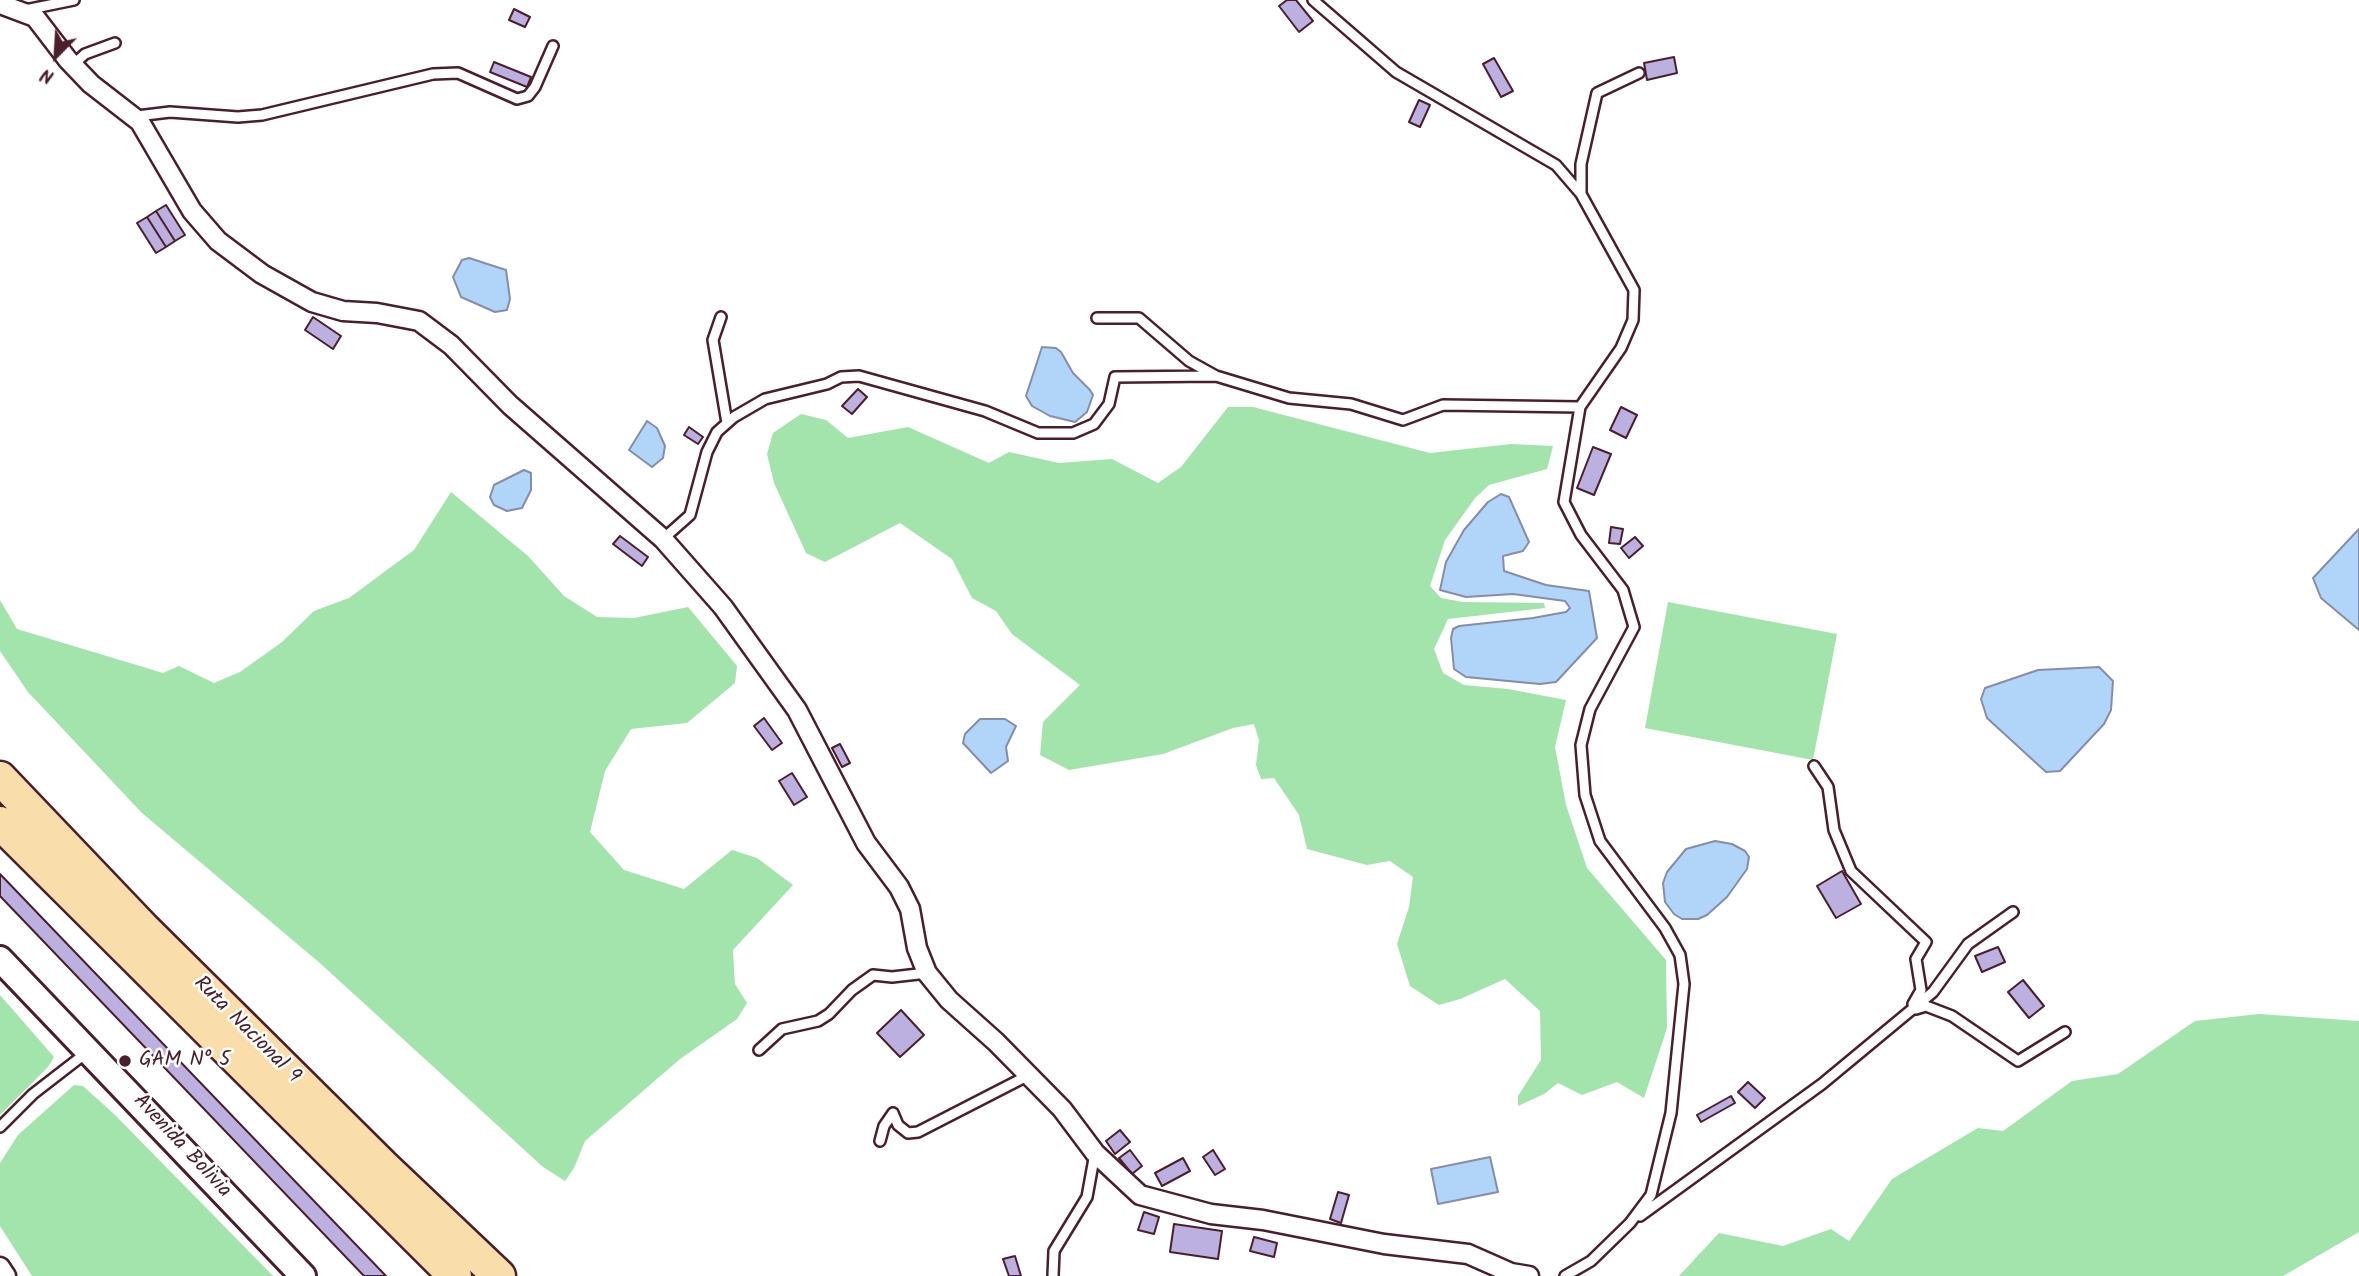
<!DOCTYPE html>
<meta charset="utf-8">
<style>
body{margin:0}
#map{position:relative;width:2359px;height:1276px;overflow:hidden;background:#fff;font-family:Kalam,sans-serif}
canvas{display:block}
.north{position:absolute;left:21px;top:21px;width:70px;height:70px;-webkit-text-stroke:5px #fff;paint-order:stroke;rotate:204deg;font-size:19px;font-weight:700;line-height:28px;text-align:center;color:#4a1f2b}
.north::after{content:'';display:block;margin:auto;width:24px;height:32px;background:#4a1f2b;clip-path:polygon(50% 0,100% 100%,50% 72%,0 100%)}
</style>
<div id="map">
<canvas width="2359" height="1276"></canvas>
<div class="north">N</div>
</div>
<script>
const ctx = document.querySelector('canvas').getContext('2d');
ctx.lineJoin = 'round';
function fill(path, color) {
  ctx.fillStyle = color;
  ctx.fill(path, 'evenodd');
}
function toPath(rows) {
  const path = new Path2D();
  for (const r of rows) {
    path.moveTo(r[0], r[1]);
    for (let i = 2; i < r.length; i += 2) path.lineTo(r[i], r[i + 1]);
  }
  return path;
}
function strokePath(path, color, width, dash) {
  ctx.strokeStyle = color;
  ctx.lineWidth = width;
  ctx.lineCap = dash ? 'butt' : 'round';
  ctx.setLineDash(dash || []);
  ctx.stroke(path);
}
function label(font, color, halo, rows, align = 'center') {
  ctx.font = font + ' Kalam,sans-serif';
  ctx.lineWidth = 5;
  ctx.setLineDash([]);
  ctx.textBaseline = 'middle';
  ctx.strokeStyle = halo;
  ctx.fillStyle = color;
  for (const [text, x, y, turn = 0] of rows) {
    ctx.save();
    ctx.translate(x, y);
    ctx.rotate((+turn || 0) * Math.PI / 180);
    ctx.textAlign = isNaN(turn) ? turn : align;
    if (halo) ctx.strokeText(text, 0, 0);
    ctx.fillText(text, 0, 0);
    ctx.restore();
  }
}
fill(toPath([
 [1228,407,1253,407,1430,453,1511,444,1553,446,1547,469,1489,485,1475,498,1445,540,1430,586,1441,598,1463,602,1544,603,1545,608,1448,619,1434,649,1443,673,1464,685,1508,689,1566,700,1555,747,1566,805,1587,868,1666,960,1667,1028,1644,1098,1617,1082,1582,1095,1558,1083,1544,1094,1518,1106,1518,1096,1541,1060,1540,1011,1505,979,1460,999,1439,1005,1410,986,1397,944,1409,907,1413,877,1390,861,1367,865,1307,849,1299,815,1274,778,1261,779,1256,765,1259,740,1254,724,1233,728,1163,754,1069,770,1040,755,1043,722,1080,685,1012,634,996,611,972,598,952,559,900,523,825,562,806,553,774,483,767,454,773,433,801,414,826,420,848,438,908,427,989,463,1009,452,1059,463,1112,459,1158,483,1181,467],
 [451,492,528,556,564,596,597,617,634,618,688,607,737,666,735,683,687,723,631,729,605,771,590,832,624,870,684,889,732,850,757,858,793,885,733,950,735,984,747,1003,737,1019,680,1059,585,1141,574,1168,565,1181,543,1167,321,964,142,813,28,692,0,651,0,600,17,629,163,673,179,666,214,683,240,672,282,642,314,611,349,598,414,550],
 [1668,602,1837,634,1813,760,1645,728],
 [0,995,54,1057,48,1067,0,1115],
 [2259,1014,2359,1021,2359,1232,2283,1276,1679,1276,1719,1233,1783,1246,1831,1229,1849,1241,1892,1179,1978,1128,2003,1131,2072,1081,2118,1074,2195,1021],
 [74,1085,83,1086,114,1114,273,1276,32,1276,0,1226,0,1163,18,1135]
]), '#a3e3ac');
const water = toPath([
 [469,258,506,270,510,299,507,310,495,312,461,297,453,277,462,260,469,258],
 [1042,347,1056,348,1061,352,1073,373,1090,390,1093,395,1087,412,1075,422,1050,416,1032,406,1026,396,1042,347],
 [647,421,657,428,665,446,663,458,652,467,629,450,647,421],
 [524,470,531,473,531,490,522,508,507,511,494,505,490,497,494,485,524,470],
 [1501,494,1509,497,1529,542,1523,551,1503,556,1504,571,1546,585,1589,591,1597,638,1556,682,1540,684,1466,677,1454,669,1451,638,1453,629,1459,626,1533,618,1566,612,1570,608,1565,601,1513,594,1466,597,1440,590,1446,562,1464,530,1488,502,1501,494],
 [2359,529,2359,630,2321,598,2313,578,2359,529],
 [2099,667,2113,681,2111,710,2104,724,2060,771,2046,772,1987,718,1981,699,1985,688,2038,670,2099,667],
 [980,719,1005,719,1016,726,1006,747,1008,761,991,773,963,743,965,734,980,719],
 [1715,841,1732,844,1745,851,1749,857,1747,869,1727,897,1707,915,1698,919,1682,919,1674,914,1665,902,1663,883,1667,872,1686,849,1715,841],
 [1490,1157,1498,1192,1438,1204,1431,1169,1490,1157]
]);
fill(water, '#b0d5f9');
strokePath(water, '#878ca7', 2);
const building = toPath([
 [1287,0,1296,0,1313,21,1299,32,1279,6,1287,0],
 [514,9,530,17,525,27,509,20,514,9],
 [1674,57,1677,73,1647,80,1644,63,1674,57],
 [1494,58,1513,91,1501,97,1483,64,1494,58],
 [494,62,531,77,527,87,490,72,494,62],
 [1419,100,1430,105,1420,127,1409,122,1419,100],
 [166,205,185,235,175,241,156,211,166,205],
 [156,211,175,241,166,247,147,217,156,211],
 [147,217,166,247,156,253,137,223,147,217],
 [313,317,341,336,333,349,305,330,313,317],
 [858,389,867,397,852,414,842,406,858,389],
 [1621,407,1637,415,1626,438,1610,430,1621,407],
 [689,427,703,437,698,444,684,435,689,427],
 [1593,447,1611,454,1594,495,1577,488,1593,447],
 [1611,527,1623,529,1620,544,1609,543,1611,527],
 [620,536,648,557,642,566,613,544,620,536],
 [1635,537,1643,546,1629,558,1621,548,1635,537],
 [764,718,782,743,772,750,754,726,764,718],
 [840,744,850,763,842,767,832,748,840,744],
 [792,773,807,797,794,805,779,781,792,773],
 [1842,871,1861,904,1836,918,1817,886,1842,871],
 [0,874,386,1276,364,1276,0,896,0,874],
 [1998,947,2005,962,1982,972,1975,956,1998,947],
 [2023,980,2044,1006,2029,1018,2008,992,2023,980],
 [901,1010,924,1035,900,1057,877,1033,901,1010],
 [1748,1082,1765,1098,1755,1108,1738,1092,1748,1082],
 [1731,1096,1735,1103,1701,1122,1697,1115,1731,1096],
 [1120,1130,1130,1142,1115,1154,1106,1141,1120,1130],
 [1130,1150,1142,1166,1132,1174,1119,1158,1130,1150],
 [1213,1150,1225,1169,1215,1175,1203,1157,1213,1150],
 [1183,1158,1190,1171,1162,1186,1155,1173,1183,1158],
 [1338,1192,1349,1195,1341,1223,1330,1219,1338,1192],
 [1144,1212,1159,1217,1154,1234,1138,1230,1144,1212],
 [1174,1224,1222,1231,1218,1259,1170,1252,1174,1224],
 [1254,1237,1277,1243,1274,1257,1250,1251,1254,1237],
 [1015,1256,1021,1276,1009,1276,1003,1259,1015,1256]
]);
fill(building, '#bcb0e1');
strokePath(building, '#4a1f2b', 2);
const lane = toPath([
 [1313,0,1396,72,1556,165,1581,194,1634,290,1633,320,1621,348,1580,407,1564,502,1581,535,1623,590,1634,627,1590,709,1581,745,1585,795,1600,841,1665,928,1680,955,1684,984,1671,1113,1651,1195,1630,1223,1591,1261,1565,1276],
 [25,10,74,0],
 [73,65,85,54,115,43],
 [137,116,170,112,238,117,262,115,433,74,458,73,517,99,528,96,535,87,553,46],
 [1581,194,1581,164,1597,93,1639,73],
 [721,317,713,340,727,423],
 [1097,318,1139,318,1189,361,1216,376,1289,398,1351,404,1403,420,1443,405,1580,407],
 [663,539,690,515,707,452,717,432,734,417,765,399,827,384,841,377,859,376,985,411,1038,433,1073,433,1094,424,1109,404,1115,377,1216,376],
 [1814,766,1828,787,1834,830,1851,871,1926,942,1916,959,1921,990,1913,1004],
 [1916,1009,1926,1006,1952,1016,2018,1061,2065,1032],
 [759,1050,782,1029,818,1021,829,1014,852,990,873,975,892,977,927,973],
 [0,1127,33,1094,86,1053],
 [880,1141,884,1126,893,1113,898,1125,908,1133,918,1132,1029,1075],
 [1640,1216,1822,1084,1933,992,1968,944,2013,912],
 [1053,1276,1054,1251,1087,1197,1095,1153]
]);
const street = toPath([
 [0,4,35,17,68,60,91,84,140,122,192,211,218,241,262,274,312,302,343,311,377,313,419,321,451,345,510,405,663,539,723,607,797,710,866,843,899,887,910,909,917,948,927,973,949,1000,996,1042,1062,1109,1095,1153,1140,1195,1211,1214,1263,1220,1384,1244,1468,1254,1511,1273,1529,1276],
 [0,1267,6,1276]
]);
const secondary = toPath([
 [0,959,303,1276]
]);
const highway = toPath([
 [0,778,144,929,383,1166,499,1276],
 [0,823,455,1276]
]);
strokePath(lane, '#4a1f2b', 14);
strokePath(street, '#4a1f2b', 23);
strokePath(secondary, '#4a1f2b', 30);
strokePath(highway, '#4a1f2b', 37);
strokePath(lane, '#fff', 9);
strokePath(street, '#fff', 18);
strokePath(secondary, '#fff', 24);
strokePath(highway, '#f9deab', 32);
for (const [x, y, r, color] of [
 [125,1061,7,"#4a1f2b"]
]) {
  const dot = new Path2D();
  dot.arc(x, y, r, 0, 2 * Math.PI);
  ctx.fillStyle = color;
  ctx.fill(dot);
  strokePath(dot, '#fff', 2.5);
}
label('21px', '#4a1f2b', '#fff', [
 ["Ruta Nacional 9",246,1031,45],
 ["Avenida Bolivia",181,1147,47]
]);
label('21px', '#4a1f2b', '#fff', [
 ["GAM N° 5",139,1061]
], 'left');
</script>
